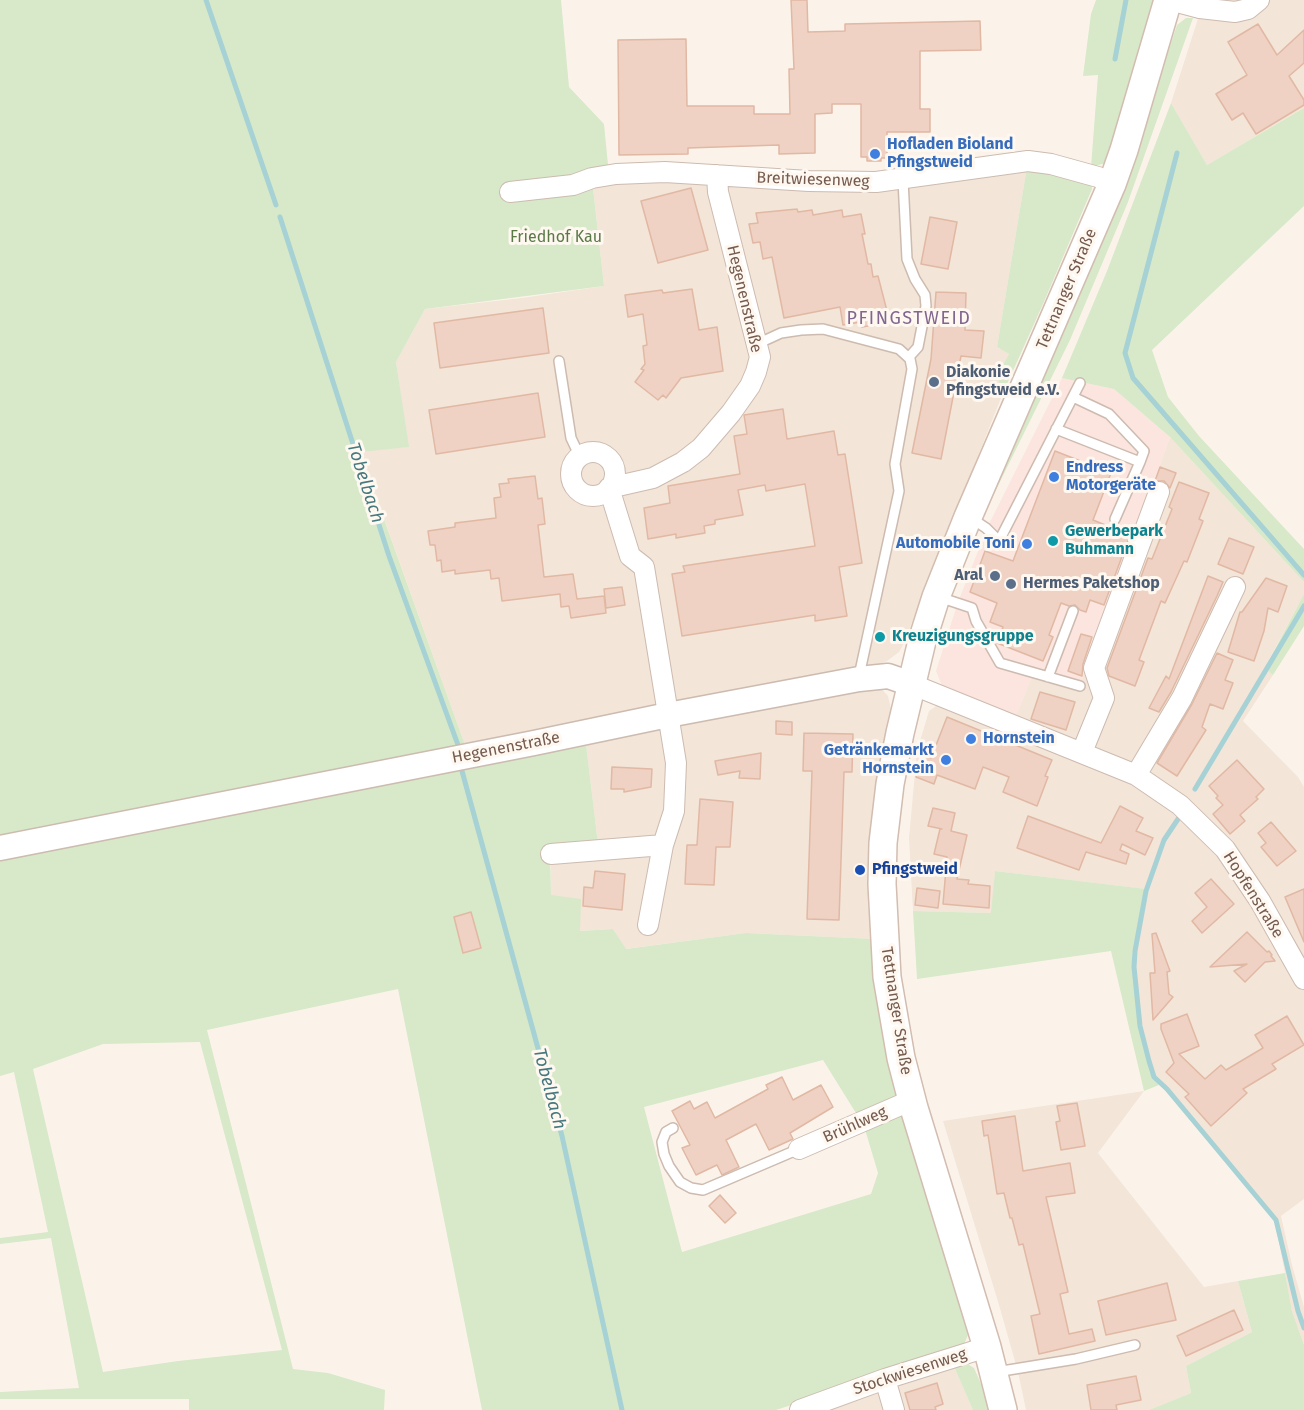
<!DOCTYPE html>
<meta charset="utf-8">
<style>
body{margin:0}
canvas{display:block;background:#fbf3ea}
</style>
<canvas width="1304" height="1410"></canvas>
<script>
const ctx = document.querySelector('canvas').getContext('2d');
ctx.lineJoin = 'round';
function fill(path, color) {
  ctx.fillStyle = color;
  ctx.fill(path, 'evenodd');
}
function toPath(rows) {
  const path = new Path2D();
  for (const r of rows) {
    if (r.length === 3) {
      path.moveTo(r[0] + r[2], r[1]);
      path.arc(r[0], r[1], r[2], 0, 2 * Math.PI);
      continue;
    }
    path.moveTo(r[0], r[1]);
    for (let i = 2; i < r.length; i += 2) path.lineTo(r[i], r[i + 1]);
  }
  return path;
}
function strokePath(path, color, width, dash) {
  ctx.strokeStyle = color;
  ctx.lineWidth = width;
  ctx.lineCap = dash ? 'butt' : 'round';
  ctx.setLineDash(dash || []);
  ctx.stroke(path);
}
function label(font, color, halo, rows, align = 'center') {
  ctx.font = font + ' "Fira Sans",sans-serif';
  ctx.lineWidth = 6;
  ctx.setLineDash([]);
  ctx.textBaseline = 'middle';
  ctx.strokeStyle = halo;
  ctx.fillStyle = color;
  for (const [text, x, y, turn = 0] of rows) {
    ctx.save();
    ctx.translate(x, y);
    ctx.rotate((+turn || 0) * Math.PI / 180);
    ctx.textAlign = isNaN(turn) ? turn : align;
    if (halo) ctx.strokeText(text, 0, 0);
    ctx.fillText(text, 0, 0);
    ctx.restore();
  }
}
fill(toPath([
 [1204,0,1304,0,1304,108,1207,165,1171,103],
 [1028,161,997,347,1009,354,997,376,1003,393,903,645,899,652,887,661,865,670,466,748,360,451,408,447,396,362,425,309,522,298,604,286,592,178,809,183],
 [1170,437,1304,582,1304,594,1265,667,1273,675,1243,721,1298,777,1304,787,1304,1199,1281,1216,1292,1265,1304,1307,1304,1345,1292,1311,1275,1220,1150,1073,1139,1026,1132,954,1145,889,995,871,992,913,913,911,909,838,917,751,929,711,943,701,1011,728,1033,674,1079,689],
 [879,686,888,696,891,709,880,773,874,939,746,933,625,949,613,929,579,931,551,895,551,862,598,844,585,736],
 [1144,1091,1098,1153,1204,1287,1238,1281,1252,1332,1186,1366,1191,1393,1149,1410,1026,1410,1018,1372,999,1305,943,1121],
 [952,1362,973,1410,795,1410]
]), '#f3e5d8');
fill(toPath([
 [1062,378,1114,389,1170,437,1079,690,1033,674,1015,719,944,691,936,671,958,602,988,526]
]), '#fbe5de');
fill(toPath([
 [0,0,561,0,569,87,604,124,609,175,592,179,604,286,425,309,396,362,409,447,360,452,466,748,0,841],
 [1096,0,1154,0,1106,163,1091,167,1098,75,1083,76,1091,14],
 [1186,18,1193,18,1128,202,1070,340,985,512,1135,150,1177,25],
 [1171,103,1207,165,1304,108,1304,206,1152,350,1168,397,1199,436,1304,549,1304,582,1170,437,1114,389,1062,378,1107,271],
 [1028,161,1090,175,1092,189,1043,304,1003,393,997,376,1009,354,997,347],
 [1304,594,1304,626,1273,675,1265,668],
 [585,736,598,844,550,846,551,895,581,899,580,931,613,929,626,949,746,933,874,939,900,1090,968,1335,962,1349,776,1410,482,1410,398,989,207,1030,293,1369,328,1373,385,1390,384,1410,189,1410,189,1399,0,1399,0,1392,79,1388,51,1238,0,1244,0,1238,48,1232,14,1072,0,1076,0,855],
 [200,1042,282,1350,178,1361,103,1372,33,1069,103,1044],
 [823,1060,864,1126,878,1173,871,1194,682,1252,644,1107],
 [995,871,1146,889,1132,954,1134,983,1139,1026,1150,1073,1159,1085,1144,1091,1111,951,917,979,913,911,991,913],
 [1285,1273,1292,1311,1304,1345,1304,1410,1149,1410,1191,1393,1186,1366,1252,1332,1238,1281],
 [952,1362,966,1363,974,1368,986,1395,989,1410,973,1410]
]), '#d7e9c8');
strokePath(toPath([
 [206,0,276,205],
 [1115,59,1126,0],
 [1177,153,1125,353,1133,378,1304,575],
 [280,217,389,556,458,745],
 [462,771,562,1136,622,1410],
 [1195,789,1304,606],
 [1178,819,1164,840,1146,891,1135,951,1134,967,1140,1026,1149,1061,1154,1077,1167,1089,1276,1220,1298,1311,1304,1328]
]), '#a6d1d5', 5);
const building = toPath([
 [791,0,807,0,808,32,845,31,845,24,980,21,981,50,920,51,920,109,930,109,930,132,887,132,887,158,881,158,881,161,867,161,867,157,861,157,861,104,832,104,832,113,815,114,815,153,779,154,779,145,688,148,688,154,619,155,618,40,686,39,687,106,754,106,754,114,790,114,789,69,794,69,791,0],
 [1258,24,1277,55,1304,30,1304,63,1289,76,1304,100,1304,105,1256,134,1243,113,1232,120,1216,94,1247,75,1228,42,1258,24],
 [691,188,708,250,658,263,641,201,691,188],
 [797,209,798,212,812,210,813,215,842,210,843,217,861,214,865,234,862,234,868,264,871,264,873,277,878,276,888,315,878,317,880,324,862,327,861,322,843,325,840,307,784,318,772,257,763,259,760,242,753,243,749,224,758,223,756,213,797,209],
 [930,217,957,222,948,269,921,264,930,217],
 [692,289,699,330,717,327,723,371,681,378,666,398,663,395,658,400,635,382,644,370,641,369,645,364,643,346,647,345,643,314,628,317,625,295,662,290,663,293,692,289],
 [936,292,966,293,965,330,984,331,981,358,961,356,941,459,912,453,931,359,936,292],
 [543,308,549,353,440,368,434,323,543,308],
 [538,393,545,437,436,454,429,410,538,393],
 [783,409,787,439,834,431,838,455,845,454,862,563,839,567,847,616,815,621,815,615,682,636,672,574,685,572,683,566,815,546,805,484,766,491,765,485,738,490,743,515,715,520,715,524,704,526,705,533,676,538,676,534,648,539,644,508,670,503,668,486,740,474,734,436,747,434,744,415,783,409],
 [1055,451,1111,473,1093,520,1130,535,1104,605,1090,600,1086,612,1080,610,1075,605,1069,606,1061,603,1049,635,1053,637,1043,661,997,643,1003,627,990,622,997,603,970,592,985,551,1013,561,1055,451],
 [1160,467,1176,473,1170,488,1164,481,1155,481,1160,467],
 [535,476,538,499,542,498,545,524,538,525,544,577,573,574,577,599,604,596,606,613,571,618,569,606,561,607,560,594,502,601,499,578,491,579,490,570,455,574,455,570,442,572,441,560,437,561,435,545,430,545,428,531,455,527,455,523,496,518,494,498,501,497,499,484,509,483,508,479,535,476],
 [1179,482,1209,493,1199,519,1203,521,1187,562,1184,561,1165,603,1161,601,1139,660,1144,662,1135,686,1109,676,1107,668,1148,558,1152,559,1172,509,1169,507,1179,482],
 [1229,538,1254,547,1243,574,1218,564,1229,538],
 [1208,576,1223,582,1217,596,1171,692,1159,712,1149,708,1166,676,1169,679,1208,576],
 [1266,578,1287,586,1278,612,1268,608,1264,631,1254,661,1228,652,1240,612,1242,612,1266,578],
 [622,587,625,605,606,608,604,589,622,587],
 [1081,634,1092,637,1083,664,1082,676,1068,671,1081,634],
 [1217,653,1233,660,1225,680,1233,683,1223,709,1210,704,1202,727,1206,730,1177,776,1157,763,1192,704,1217,653],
 [1040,692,1075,702,1066,730,1031,719,1040,692],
 [947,717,1052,760,1045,776,1048,777,1037,806,1003,792,1009,777,983,767,975,789,937,775,934,784,916,777,925,755,931,758,947,717],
 [776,721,792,722,792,735,776,734,776,721],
 [804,733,853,734,852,772,844,772,839,920,807,919,812,771,803,771,804,733],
 [761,753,760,779,739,778,740,771,718,775,715,761,761,753],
 [1237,760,1264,789,1256,797,1258,799,1240,815,1245,821,1230,834,1213,814,1223,805,1216,798,1218,796,1209,786,1237,760],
 [612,767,652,769,651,787,624,792,624,789,611,789,612,767],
 [700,799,733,802,730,847,716,847,714,885,685,884,687,845,697,845,700,799],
 [1120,806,1143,818,1136,831,1153,838,1145,855,1122,844,1120,850,1129,854,1126,864,1086,852,1079,870,1017,848,1028,816,1101,843,1120,806],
 [933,808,955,813,951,831,967,835,957,879,969,880,968,884,990,886,989,908,943,904,947,857,934,854,940,829,942,829,928,826,933,808],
 [1271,822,1296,851,1277,866,1261,847,1266,843,1258,833,1271,822],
 [595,871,625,874,622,910,583,906,584,887,593,888,595,871],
 [1211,879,1234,904,1202,933,1192,921,1207,907,1195,893,1211,879],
 [917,888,940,891,938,908,915,905,917,888],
 [1304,889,1304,942,1285,897,1304,889],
 [471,912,481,948,463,953,454,917,471,912],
 [1247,932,1267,952,1269,951,1272,955,1271,956,1275,961,1265,962,1245,982,1234,971,1247,964,1210,967,1247,932],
 [1156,933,1170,971,1167,972,1169,994,1173,997,1153,1020,1150,973,1155,973,1152,934,1156,933],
 [1187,1014,1199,1046,1179,1054,1205,1079,1221,1065,1226,1070,1263,1048,1255,1035,1287,1016,1304,1045,1272,1064,1276,1069,1243,1089,1247,1093,1211,1126,1185,1097,1189,1094,1166,1072,1174,1063,1161,1029,1161,1024,1187,1014],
 [782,1077,793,1100,821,1085,833,1107,790,1133,793,1139,769,1150,756,1124,726,1140,739,1167,722,1175,717,1165,696,1175,682,1148,690,1145,672,1111,690,1101,694,1109,707,1102,715,1118,768,1089,766,1085,782,1077],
 [1077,1103,1085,1146,1061,1150,1056,1122,1060,1121,1057,1106,1077,1103],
 [1015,1116,1023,1171,1070,1163,1075,1193,1046,1197,1068,1292,1060,1294,1069,1334,1092,1329,1095,1341,1039,1354,1031,1316,1040,1314,1023,1244,1019,1245,1012,1218,1010,1218,1004,1193,997,1194,988,1135,984,1136,982,1121,1015,1116],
 [720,1195,736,1213,725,1223,709,1206,720,1195],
 [1167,1283,1176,1320,1106,1335,1098,1301,1167,1283],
 [1234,1310,1243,1330,1186,1356,1177,1336,1234,1310],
 [1136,1376,1141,1400,1116,1405,1117,1410,1091,1410,1087,1385,1136,1376],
 [937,1383,943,1404,935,1407,936,1410,910,1410,905,1393,937,1383]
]);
fill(building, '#efd2c3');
strokePath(building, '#e1b8a4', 1.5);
const service = toPath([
 [903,180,907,259,915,279,925,295,926,306,918,347,909,357],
 [757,344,781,333,801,330,823,329,899,349,910,359,912,369,895,464,899,491,859,676],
 [559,361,571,438,580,457],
 [1073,397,1109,414,1144,451,1140,462],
 [1056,429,1140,462,1115,519],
 [971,518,986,528,999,541,1080,383],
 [939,597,972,608,976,621,1000,663,1080,686],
 [1048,677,1073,611],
 [673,1128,666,1132,662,1142,664,1154,669,1166,680,1182,691,1188,703,1190,799,1149],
 [996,1372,1076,1359,1135,1345]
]);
const minor = toPath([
 [1170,0,1200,8,1235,12,1248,9,1259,0],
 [510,192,573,185,592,178,616,174,665,172,809,181,876,182,1028,161,1051,164,1098,177,1112,184],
 [593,474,22],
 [911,684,1136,775,1180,805,1225,849,1260,901,1304,979],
 [1082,752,1104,698,1094,668,1159,492],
 [1136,775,1182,698,1235,587],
 [551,854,663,845],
 [648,925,663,845,674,811,676,763,644,567,630,556,609,488,653,478,683,462,701,448,731,413,750,386,756,372,760,357,718,192,717,175],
 [799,1149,912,1100],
 [885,1379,894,1410],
 [800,1410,885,1379,987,1347]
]);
const tertiary = toPath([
 [0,848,534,743,668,715,859,679,888,676,911,684]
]);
const secondary = toPath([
 [1003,1410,987,1347,914,1108,901,1058,887,977,882,884,883,843,890,784,900,733,922,641,936,597,968,517,1112,184,1124,150,1168,0]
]);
strokePath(service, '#cdbbb0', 12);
strokePath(minor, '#cdbbb0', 22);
strokePath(tertiary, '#cdbbb0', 27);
strokePath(secondary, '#d2bdb0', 30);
strokePath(service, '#fff', 9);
strokePath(minor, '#fff', 20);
strokePath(tertiary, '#fff', 24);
strokePath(secondary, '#fff', 27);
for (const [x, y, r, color] of [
 [875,154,6,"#3f7fe0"],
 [934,382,6,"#5c6f8a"],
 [1054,477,6,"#3f7fe0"],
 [1053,541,6,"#0f9aa8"],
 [1027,544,6,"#3f7fe0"],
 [995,576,6,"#5c6f8a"],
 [1011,584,6,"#5c6f8a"],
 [880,637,6,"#0f9aa8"],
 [971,739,6,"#3f7fe0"],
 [946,760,6,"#3f7fe0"],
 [860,870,6,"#1a4fb4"]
]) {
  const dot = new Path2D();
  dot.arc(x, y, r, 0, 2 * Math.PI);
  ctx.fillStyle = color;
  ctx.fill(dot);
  strokePath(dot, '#fef8f0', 2);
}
label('bold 16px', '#366cbe', '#fef8f0', [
 ["Hofladen Bioland",887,145],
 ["Pfingstweid",887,163],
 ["Endress",1066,468],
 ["Motorgeräte",1066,486],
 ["Automobile Toni",1015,544,"right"],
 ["Hornstein",983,739],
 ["Getränkemarkt",934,751,"right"],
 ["Hornstein",934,769,"right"]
], 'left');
label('16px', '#755a4e', '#fef8f0', [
 ["Breitwiesenweg",813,180,2],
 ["Tettnanger Straße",1067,289,-67],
 ["Hegenenstraße",744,299,77],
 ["Hegenenstraße",506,748,-11],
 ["Hopfenstraße",1253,895,58],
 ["Tettnanger Straße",896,1011,81],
 ["Brühlweg",855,1125,-24],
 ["Stockwiesenweg",910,1372,-18]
]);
label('16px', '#597947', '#fef8f0', [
 ["Friedhof Kau",556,238]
]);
label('bold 16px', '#4e5e75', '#fef8f0', [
 ["Diakonie",946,373],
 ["Pfingstweid e.V.",946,391],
 ["Aral",983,576,"right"],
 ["Hermes Paketshop",1023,584]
], 'left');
label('bold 16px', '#0d838f', '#fef8f0', [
 ["Gewerbepark",1065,532],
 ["Buhmann",1065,550],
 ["Kreuzigungsgruppe",892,637]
], 'left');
label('bold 16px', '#164399', '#fef8f0', [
 ["Pfingstweid",872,870]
], 'left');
ctx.letterSpacing = '1.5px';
label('18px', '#806690', '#fef8f0', [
 ["PFINGSTWEID",909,319]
]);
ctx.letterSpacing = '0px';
label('italic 18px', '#46797f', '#fef8f0', [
 ["Tobelbach",365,483,72],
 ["Tobelbach",549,1089,75]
]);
</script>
